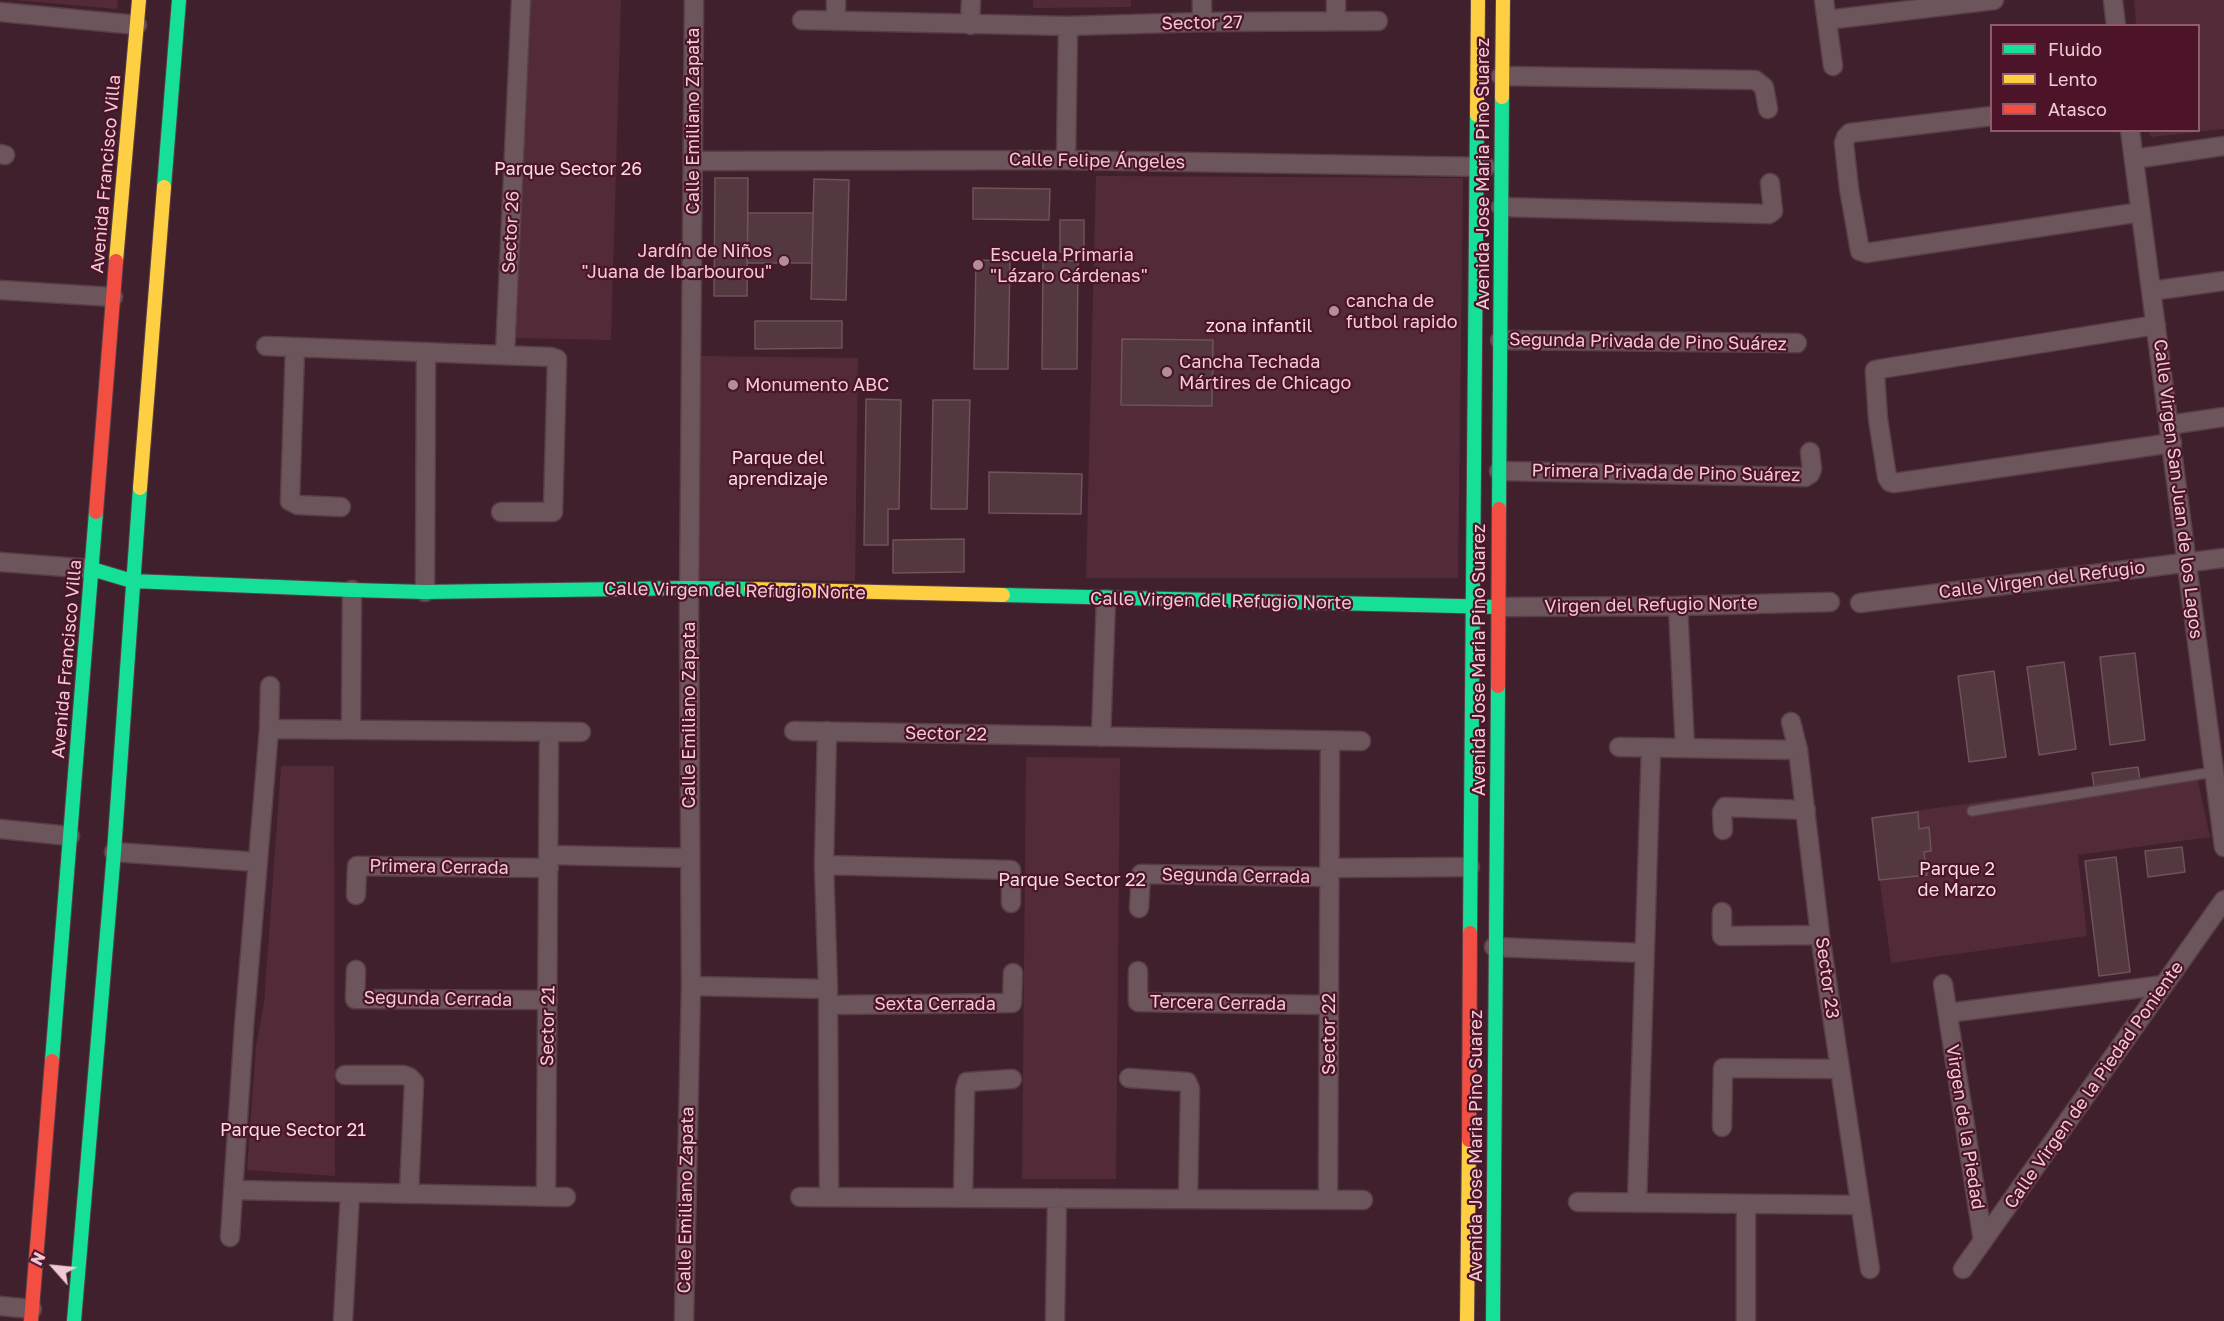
<!DOCTYPE html>
<meta charset="utf-8">
<style>
body{margin:0}
#map{position:relative;width:2224px;height:1321px;overflow:hidden;background:#3f202c;font-family:"Golos Text",sans-serif}
canvas{display:block}
.legend{position:absolute;left:1990px;top:24px;width:210px;height:108px;box-sizing:border-box;background:#4c1329;border:2px solid #8e5c6d;margin:0;padding:8px 10px;list-style:none;font-size:18px;color:#f0cad4}
.legend li{display:flex;align-items:center;gap:12px;height:30px}
.legend b{width:30px;border:2px solid #8e5c6d}
.north{position:absolute;left:24px;top:1237px;width:60px;height:60px;-webkit-text-stroke:4px #4c1329;paint-order:stroke;rotate:297deg;font-size:16px;font-weight:700;line-height:24px;text-align:center;color:#f0cad4}
.north::after{content:'';display:block;margin:auto;width:21px;height:27px;background:#f0cad4;clip-path:polygon(50% 0,100% 100%,50% 72%,0 100%)}
</style>
<div id="map">
<canvas width="2224" height="1321"></canvas>
<ul class="legend">
<li><b style="height:8px;background:#16e098"></b>Fluido</li>
<li><b style="height:8px;background:#ffcf43"></b>Lento</li>
<li><b style="height:8px;background:#f24e42"></b>Atasco</li>
</ul>
<div class="north">N</div>
</div>
<script>
const ctx = document.querySelector('canvas').getContext('2d');
ctx.lineJoin = 'round';
function fill(path, color) {
  ctx.fillStyle = color;
  ctx.fill(path, 'evenodd');
}
function toPath(rows) {
  const path = new Path2D();
  for (const r of rows) {
    path.moveTo(r[0], r[1]);
    for (let i = 2; i < r.length; i += 2) path.lineTo(r[i], r[i + 1]);
  }
  return path;
}
function strokePath(path, color, width, dash) {
  ctx.strokeStyle = color;
  ctx.lineWidth = width;
  ctx.lineCap = dash ? 'butt' : 'round';
  ctx.setLineDash(dash || []);
  ctx.stroke(path);
}
function label(font, color, halo, rows, align = 'center') {
  ctx.font = font + ' "Golos Text",sans-serif';
  ctx.lineWidth = 4.5;
  ctx.setLineDash([]);
  ctx.textBaseline = 'middle';
  ctx.strokeStyle = halo;
  ctx.fillStyle = color;
  for (const [text, x, y, turn = 0] of rows) {
    ctx.save();
    ctx.translate(x, y);
    ctx.rotate((+turn || 0) * Math.PI / 180);
    ctx.textAlign = isNaN(turn) ? turn : align;
    if (halo) ctx.strokeText(text, 0, 0);
    ctx.fillText(text, 0, 0);
    ctx.restore();
  }
}
fill(toPath([
 [15,0,118,0,117,9],
 [526,0,621,0,611,340,516,338],
 [1033,0,1131,0,1131,7,1033,8],
 [2134,0,2224,0,2224,129,2151,137,2149,131,2198,130,2198,26,2136,25],
 [1096,176,1463,178,1458,578,1086,578],
 [701,356,858,358,855,581,698,579],
 [1026,757,1120,758,1116,1179,1022,1179],
 [281,766,334,766,335,1176,247,1170,256,1046,264,1004],
 [2196,772,2210,837,2078,855,2087,936,1891,963,1871,817]
]), '#532b38');
const building = toPath([
 [715,178,748,178,747,296,714,296,715,178],
 [814,179,849,180,846,300,811,299,814,179],
 [973,188,1050,189,1049,220,973,219,973,188],
 [748,213,813,213,812,263,747,263,748,213],
 [1060,220,1084,220,1084,252,1060,252,1060,220],
 [976,260,1010,261,1008,369,974,369,976,260],
 [1043,260,1078,261,1077,369,1042,369,1043,260],
 [755,321,842,321,842,348,755,349,755,321],
 [1122,339,1213,340,1212,406,1121,405,1122,339],
 [866,399,901,400,899,509,888,509,888,545,864,545,866,399],
 [933,400,970,400,967,509,931,509,933,400],
 [989,472,1082,474,1081,514,989,513,989,472],
 [964,539,964,572,893,573,893,540,964,539],
 [2135,653,2145,740,2110,745,2100,657,2135,653],
 [2064,662,2076,749,2039,755,2027,667,2064,662],
 [1994,671,2006,757,1969,762,1958,676,1994,671],
 [2138,767,2140,780,2094,786,2092,773,2138,767],
 [1918,812,1919,829,1929,827,1931,851,1924,852,1927,875,1879,880,1872,818,1918,812],
 [2182,847,2185,872,2148,877,2145,851,2182,847],
 [2116,857,2130,972,2099,976,2085,861,2116,857]
]);
fill(building, '#53393f');
strokePath(building, '#6e5359', 1.5);
const lane = toPath([
 [1972,811,2214,772]
]);
const street = toPath([
 [836,0,836,20],
 [1202,0,1202,22],
 [1824,0,1833,66],
 [2113,0,2116,26],
 [0,12,137,25],
 [802,20,1068,26,1202,22,1378,21],
 [1827,20,1994,0],
 [1336,21,1336,0],
 [970,25,971,0],
 [1501,76,1755,80,1764,87,1768,109],
 [1992,116,1850,133,1846,137,1844,143,1849,189,1860,251,1866,253,2141,212],
 [2130,130,2224,847],
 [0,154,5,155],
 [2134,159,2224,146],
 [1066,160,1068,26],
 [693,161,1066,160,1486,167],
 [1501,207,1769,214,1773,211,1770,183],
 [0,290,113,297],
 [2151,291,2224,281],
 [2156,325,1880,369,1875,370,1875,374,1878,419,1887,477,1890,482,1894,483,2172,443],
 [1500,340,1797,343],
 [266,346,551,357,557,359,553,512,501,512],
 [295,348,290,501,298,505,341,507],
 [505,355,521,0],
 [2169,425,2224,417],
 [1499,471,1805,477,1810,474,1812,469,1810,452],
 [0,562,92,569],
 [425,592,426,352],
 [1860,603,2224,558],
 [1678,606,1685,748],
 [1498,607,1678,606,1830,602],
 [1791,722,1798,750,1820,935,1870,1269],
 [269,729,581,732],
 [351,729,352,590],
 [794,731,1361,741],
 [827,731,824,865,828,989,829,1196],
 [1101,737,1106,599],
 [1619,747,1798,750],
 [0,829,70,836],
 [1723,830,1722,812,1725,807,1806,810],
 [114,852,258,862],
 [549,855,690,858],
 [824,865,1011,870,1011,903],
 [1329,868,1470,867],
 [356,895,357,866,549,868],
 [1139,908,1141,874,1329,877],
 [1722,912,1722,936,1820,935],
 [1494,947,1644,953],
 [356,970,355,999,548,1000],
 [1138,971,1138,1002,1329,1005],
 [1943,984,1983,1241],
 [691,986,828,989],
 [828,1005,1012,1003,1013,973],
 [1948,1013,2164,985],
 [345,1075,403,1075,409,1077,414,1082,409,1194],
 [1129,1078,1187,1082,1190,1089,1188,1199],
 [1722,1127,1723,1068,1840,1069],
 [233,1190,566,1197],
 [546,1197,549,732],
 [800,1197,1363,1200],
 [963,1197,965,1090,967,1082,1012,1079],
 [1328,1199,1330,741],
 [1578,1202,1860,1205],
 [1637,1203,1651,748],
 [1746,1204,1746,1321],
 [230,1237,244,1027,269,729,270,686],
 [1963,1269,2224,900],
 [0,1306,32,1309],
 [343,1321,350,1193],
 [684,1321,691,986,689,613,694,0],
 [1055,1321,1057,1198]
]);
const fast = toPath([
 [164,187,179,0],
 [1499,509,1502,97],
 [92,569,132,581,352,590,425,592,689,588,751,589],
 [1003,595,1498,607],
 [1470,933,1477,115],
 [52,1061,96,512],
 [74,1321,114,852,140,488],
 [1493,1321,1498,686]
]);
const slow = toPath([
 [1502,97,1503,0],
 [1477,115,1478,0],
 [116,261,139,0],
 [140,488,164,187],
 [751,589,1003,595],
 [1467,1321,1469,1140]
]);
const jam = toPath([
 [96,512,116,261],
 [1498,686,1499,509],
 [1469,1140,1470,933],
 [31,1321,52,1061]
]);
strokePath(lane, '#583e47', 12);
strokePath(street, '#583e47', 21);
strokePath(fast, '#583e47', 16);
strokePath(slow, '#583e47', 16);
strokePath(jam, '#583e47', 16);
strokePath(lane, '#6d555c', 9);
strokePath(street, '#6d555c', 18);
strokePath(fast, '#16e098', 14);
strokePath(slow, '#ffcf43', 14);
strokePath(jam, '#f24e42', 14);
for (const [x, y, r, color] of [
 [784,261,6,"#b28e99"],
 [978,265,6,"#b28e99"],
 [1334,311,6,"#b28e99"],
 [1167,372,6,"#b28e99"],
 [733,385,6,"#b28e99"]
]) {
  const dot = new Path2D();
  dot.arc(x, y, r, 0, 2 * Math.PI);
  ctx.fillStyle = color;
  ctx.fill(dot);
  strokePath(dot, '#4c1329', 2);
}
label('18px', '#f0cad4', '#4c1329', [
 ["Sector 27",1202,23,-1],
 ["Calle Emiliano Zapata",693,121,-90],
 ["Calle Felipe Ángeles",1097,161,1],
 ["Avenida Francisco Villa",106,174,-85],
 ["Avenida Jose Maria Pino Suarez",1483,174,-90],
 ["Sector 26",511,232,-87],
 ["Segunda Privada de Pino Suárez",1648,342,1],
 ["Primera Privada de Pino Suárez",1666,473,1],
 ["Calle Virgen San Juan de los Lagos",2178,489,83],
 ["Calle Virgen del Refugio",2042,580,-7],
 ["Calle Virgen del Refugio Norte",735,591,1],
 ["Calle Virgen del Refugio Norte",1221,601,1],
 ["Virgen del Refugio Norte",1651,605,-1],
 ["Avenida Francisco Villa",67,659,-85],
 ["Avenida Jose Maria Pino Suarez",1479,660,-90],
 ["Calle Emiliano Zapata",689,715,-90],
 ["Sector 22",946,734,1],
 ["Primera Cerrada",439,867,1],
 ["Segunda Cerrada",1236,876,1],
 ["Sector 23",1827,978,82],
 ["Segunda Cerrada",438,999,1],
 ["Tercera Cerrada",1218,1003,1],
 ["Sexta Cerrada",935,1004],
 ["Sector 21",548,1026,-89],
 ["Sector 22",1329,1034,-90],
 ["Calle Virgen de la Piedad Poniente",2094,1085,-55],
 ["Virgen de la Piedad",1965,1127,81],
 ["Avenida Jose Maria Pino Suarez",1476,1146,-90],
 ["Calle Emiliano Zapata",686,1200,-89]
]);
label('18px', '#f4dde3', '#4c1329', [
 ["Parque Sector 26",568,169],
 ["zona infantil",1259,326],
 ["Parque del",778,458],
 ["aprendizaje",778,479],
 ["Parque 2",1957,869],
 ["de Marzo",1957,890],
 ["Parque Sector 22",1072,880],
 ["Parque Sector 21",293,1130]
]);
label('18px', '#f0cad4', '#4c1329', [
 ["Jardín de Niños",772,251,"right"],
 ["\"Juana de Ibarbourou\"",772,272,"right"],
 ["Escuela Primaria",990,255],
 ["\"Lázaro Cárdenas\"",990,276],
 ["cancha de",1346,301],
 ["futbol rapido",1346,322],
 ["Cancha Techada",1179,362],
 ["Mártires de Chicago",1179,383],
 ["Monumento ABC",745,385]
], 'left');
</script>
